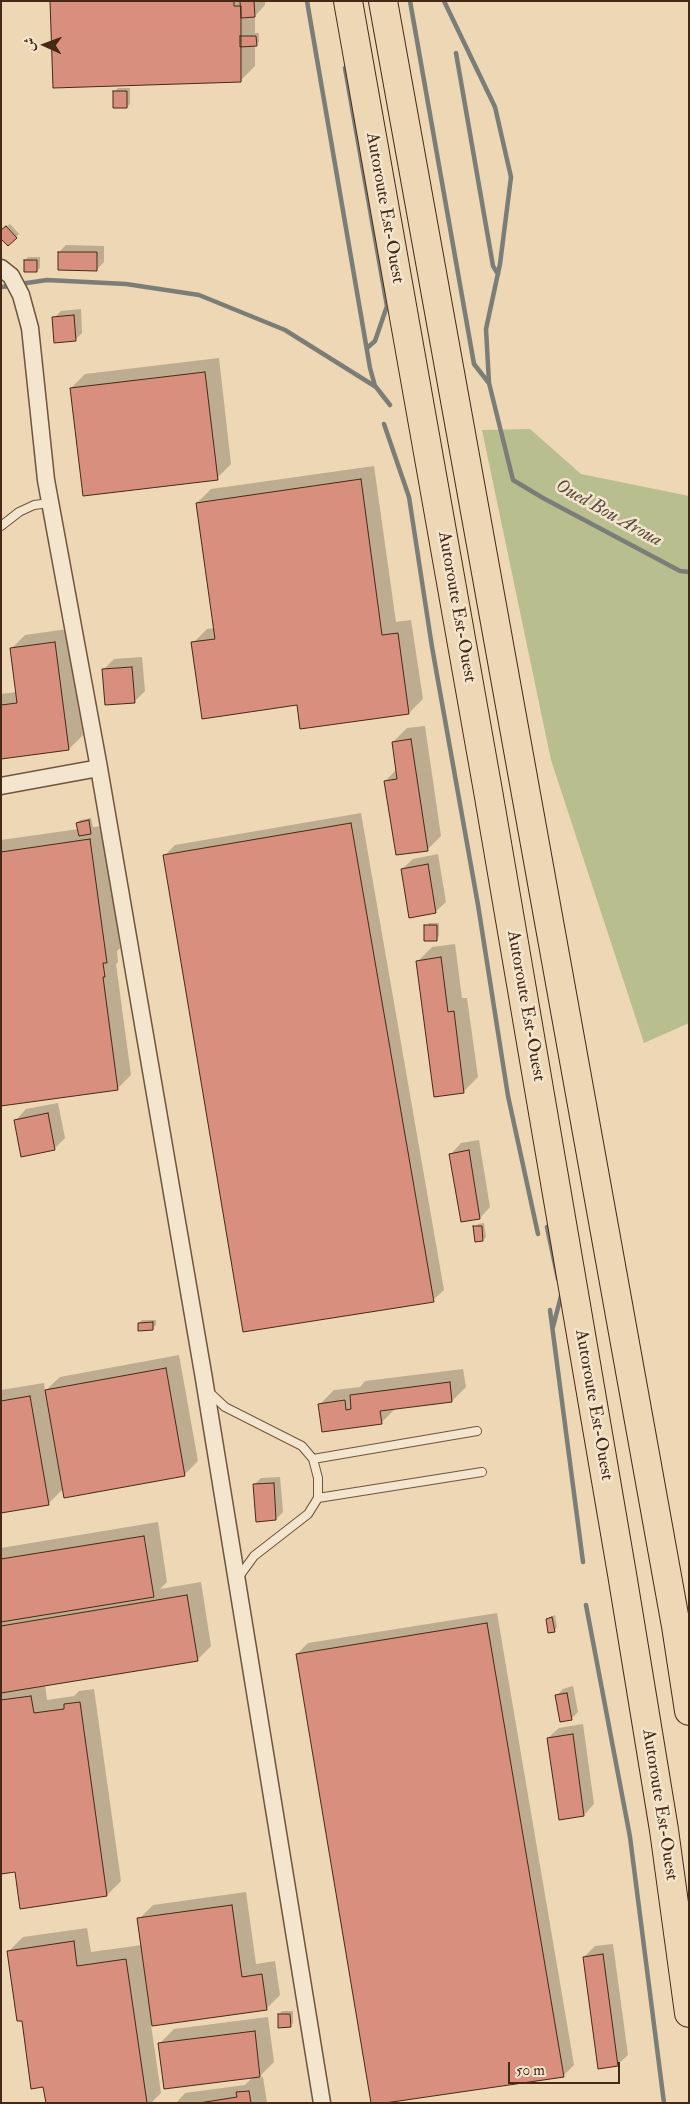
<!DOCTYPE html>
<meta charset="utf-8">
<style>
body{margin:0}
#map{position:relative;width:690px;height:2104px;overflow:hidden;background:#edd7b4;font-family:"IM FELL Double Pica",Amiri,serif}
canvas{display:block}
.frame{position:absolute;inset:0;border:2px solid #472817;pointer-events:none}
.north{position:absolute;left:20px;top:20px;width:50px;height:50px;-webkit-text-stroke:4px #f3e5ce;paint-order:stroke;rotate:272deg;font-size:14px;font-weight:700;line-height:20px;text-align:center;color:#472817}
.north::after{content:'';display:block;margin:auto;width:18px;height:22px;background:#472817;clip-path:polygon(50% 0,100% 100%,50% 72%,0 100%)}
.scale{position:absolute;left:508px;top:2062px;width:112px;height:22px;box-sizing:border-box;border:2px solid #472817;border-top:0;padding-left:6px;font-size:15px;line-height:18px;white-space:nowrap;color:#472817;-webkit-text-stroke:4px #f3e5ce;paint-order:stroke}
</style>
<div id="map">
<canvas width="690" height="2104"></canvas>
<div class="frame"></div>
<div class="north">ش</div>
<div class="scale">50 m</div>
</div>
<script>
const ctx = document.querySelector('canvas').getContext('2d');
ctx.lineJoin = 'round';
function fill(path, color) {
  ctx.fillStyle = color;
  ctx.fill(path, 'evenodd');
}
function toPath(rows) {
  const path = new Path2D();
  for (const r of rows) {
    path.moveTo(r[0], r[1]);
    for (let i = 2; i < r.length; i += 2) path.lineTo(r[i], r[i + 1]);
  }
  return path;
}
function strokePath(path, color, width, dash) {
  ctx.strokeStyle = color;
  ctx.lineWidth = width;
  ctx.lineCap = dash ? 'butt' : 'round';
  ctx.setLineDash(dash || []);
  ctx.stroke(path);
}
function label(font, color, halo, rows, align = 'center') {
  ctx.font = font + ' "IM FELL Double Pica",serif';
  ctx.lineWidth = 5;
  ctx.setLineDash([]);
  ctx.textBaseline = 'middle';
  ctx.strokeStyle = halo;
  ctx.fillStyle = color;
  for (const [text, x, y, turn = 0] of rows) {
    ctx.save();
    ctx.translate(x, y);
    ctx.rotate((+turn || 0) * Math.PI / 180);
    ctx.textAlign = isNaN(turn) ? turn : align;
    if (halo) ctx.strokeText(text, 0, 0);
    ctx.fillText(text, 0, 0);
    ctx.restore();
  }
}
fill(toPath([
 [530,429,581,474,689,496,689,1023,644,1043,551,760,482,430]
]), '#b8be8d');
fill(toPath([
 [51,1,265,1,265,5,255,16,255,33,259,33,259,42,255,45,255,66,241,80],
 [118,88,130,88,130,104,127,107,115,91],
 [10,224,19,234,8,245,1,231],
 [66,245,104,246,104,262,97,269,59,252],
 [28,257,40,257,40,268,37,271,25,260],
 [81,309,82,333,75,340,54,318,61,311],
 [219,358,231,464,217,478,71,388,85,374],
 [374,466,396,622,411,620,423,699,409,713,298,704,193,643,207,629,215,628,197,503,211,489],
 [68,629,83,735,69,749,1,758,1,694,17,692,11,649,25,635],
 [142,657,145,691,134,702,103,670,114,659],
 [425,726,441,836,427,850,385,781,397,769,393,742,407,728],
 [361,813,444,1290,433,1300,164,856,175,845],
 [91,818,93,827,104,826,120,948,117,951,118,962,116,964,131,1075,117,1089,1,1105,1,840,79,829,77,823,80,820],
 [438,854,446,902,435,912,402,869,413,859],
 [429,923,439,923,439,936,436,939,426,926],
 [455,944,462,998,467,998,478,1077,464,1091,418,961,432,947],
 [58,1103,65,1138,54,1149,16,1120,26,1109],
 [479,1140,490,1207,480,1218,462,1221,451,1154,461,1143],
 [484,1223,486,1237,483,1240,475,1227,478,1224],
 [142,1320,156,1320,156,1325,153,1328,139,1323],
 [179,1355,198,1461,184,1475,64,1488,48,1504,1,1512,1,1390,44,1383,45,1391,60,1377],
 [463,1369,466,1387,452,1401,395,1409,381,1423,320,1404,334,1390,360,1387,365,1381],
 [280,1477,283,1512,276,1519,254,1485,261,1478],
 [158,1522,167,1582,160,1589,201,1582,211,1646,197,1660,45,1684,47,1700,74,1696,79,1691,94,1689,121,1881,107,1895,16,1870,1,1872,1,1548],
 [497,1613,574,2065,564,2075,377,2103,297,1654,308,1643],
 [555,1615,557,1627,554,1631,547,1619],
 [573,1686,578,1712,572,1718,556,1696,563,1689],
 [583,1724,594,1804,584,1815,548,1738,559,1728],
 [246,1892,256,1964,275,1961,280,1995,266,2009,151,2025,161,2093,151,2103,47,2103,45,2086,23,2019,9,1951,23,1937,87,1928,91,1952,142,1945,139,1919,153,1905],
 [613,1944,628,2055,617,2065,584,1957,595,1946],
 [282,2011,293,2011,293,2023,290,2026,279,2014],
 [268,2017,274,2062,258,2078,263,2077,267,2103,176,2103,185,2093,245,2085,253,2077,160,2043,174,2029]
]), '#0003');
strokePath(toPath([
 [307,1,370,368,375,386],
 [410,1,474,364,488,382],
 [444,1,495,107,511,177,500,264,486,329,489,383,513,480,543,498,680,571,689,572],
 [456,53,493,266,498,274],
 [345,68,387,306,375,341,367,348],
 [20,284,47,280,126,284,199,295,285,330,376,387,390,405],
 [1,287,12,286],
 [384,424,409,497,432,647,478,905,508,1096,538,1234],
 [547,1227,558,1279],
 [550,1310,583,1562],
 [553,1327,561,1296],
 [586,1605,630,1837,664,2103]
]), '#7b7e78', 4.5);
const building = toPath([
 [50,1,234,1,234,6,241,6,241,82,53,88,50,1],
 [240,1,254,1,255,17,241,18,240,1],
 [240,36,256,36,257,46,240,47,240,36],
 [113,91,127,91,127,108,113,108,113,91],
 [6,226,17,238,8,246,1,239,1,230,6,226],
 [58,252,97,252,97,271,58,270,58,252],
 [24,260,37,260,37,272,24,272,24,260],
 [74,315,76,341,54,343,52,317,74,315],
 [205,372,218,480,83,496,70,388,205,372],
 [361,479,382,635,398,633,409,714,300,729,297,705,202,719,191,642,215,639,196,503,361,479],
 [55,642,69,750,1,759,1,705,17,703,10,648,55,642],
 [132,667,135,703,105,705,102,669,132,667],
 [411,739,428,851,396,855,384,781,397,779,392,742,411,739],
 [89,820,91,834,79,836,76,823,89,820],
 [351,823,434,1302,243,1332,163,855,351,823],
 [90,839,107,963,103,963,105,977,103,977,118,1090,1,1106,1,852,90,839],
 [428,864,436,913,409,918,401,869,428,864],
 [424,925,437,925,437,941,424,941,424,925],
 [441,957,448,1012,454,1011,464,1093,434,1097,416,961,441,957],
 [48,1113,55,1150,21,1157,14,1120,48,1113],
 [469,1150,480,1219,461,1222,449,1154,469,1150],
 [473,1226,482,1226,483,1241,475,1242,473,1226],
 [153,1322,153,1330,138,1331,138,1323,153,1322],
 [166,1368,185,1476,64,1498,45,1390,166,1368],
 [450,1382,452,1402,380,1411,382,1424,322,1432,318,1404,345,1400,346,1410,351,1409,350,1395,450,1382],
 [30,1396,49,1505,1,1513,1,1401,30,1396],
 [274,1483,276,1520,256,1522,253,1484,274,1483],
 [144,1536,154,1597,1,1622,1,1559,144,1536],
 [187,1595,198,1661,1,1693,1,1626,187,1595],
 [552,1617,555,1632,548,1633,546,1619,552,1617],
 [487,1623,564,2077,385,2103,371,2103,296,1654,487,1623],
 [567,1693,572,1720,560,1722,555,1695,567,1693],
 [31,1696,34,1713,64,1709,64,1704,80,1702,107,1896,20,1909,15,1872,1,1874,1,1700,31,1696],
 [573,1734,584,1816,559,1820,547,1738,573,1734],
 [232,1905,242,1977,262,1974,267,2010,152,2026,137,1918,232,1905],
 [74,1941,77,1966,126,1959,147,2103,46,2103,43,2087,31,2089,22,2021,17,2021,7,1951,74,1941],
 [603,1954,618,2066,598,2069,583,1957,603,1954],
 [278,2014,290,2014,291,2027,278,2028,278,2014],
 [255,2031,260,2077,164,2089,158,2043,255,2031],
 [249,2091,251,2103,199,2103,237,2097,236,2092,249,2091]
]);
fill(building, '#d88f7e');
strokePath(building, '#472817', 1);
const lane = toPath([
 [1,526,19,512,34,505,50,503],
 [209,1392,225,1407,302,1446,313,1459,318,1478,318,1498,308,1514,254,1556,238,1578],
 [313,1459,477,1431],
 [318,1498,482,1472]
]);
const street = toPath([
 [1,268,11,276,21,295,30,328,46,480,99,768],
 [1,786,99,768,203,1373,322,2103]
]);
const highway = toPath([
 [348,1,488,791,622,1574,664,1830,689,2013],
 [383,1,676,1626,689,1711]
]);
strokePath(lane, '#70543e', 10);
strokePath(street, '#70543e', 19);
strokePath(highway, '#472817', 30);
strokePath(lane, '#f3e5ce', 8);
strokePath(street, '#f3e5ce', 16);
strokePath(highway, '#edd7b4', 28);
label('18px', '#472817', '#f3e5ce', [
 ["Autoroute Est-Ouest",384,208,80],
 ["Autoroute Est-Ouest",456,607,80],
 ["Autoroute Est-Ouest",525,1006,80],
 ["Autoroute Est-Ouest",593,1405,80],
 ["Autoroute Est-Ouest",659,1805,81]
]);
label('italic 19px', '#5d4c3f', '#f3e5ce', [
 ["Oued Bou Aroua",608,514,29]
]);
</script>
